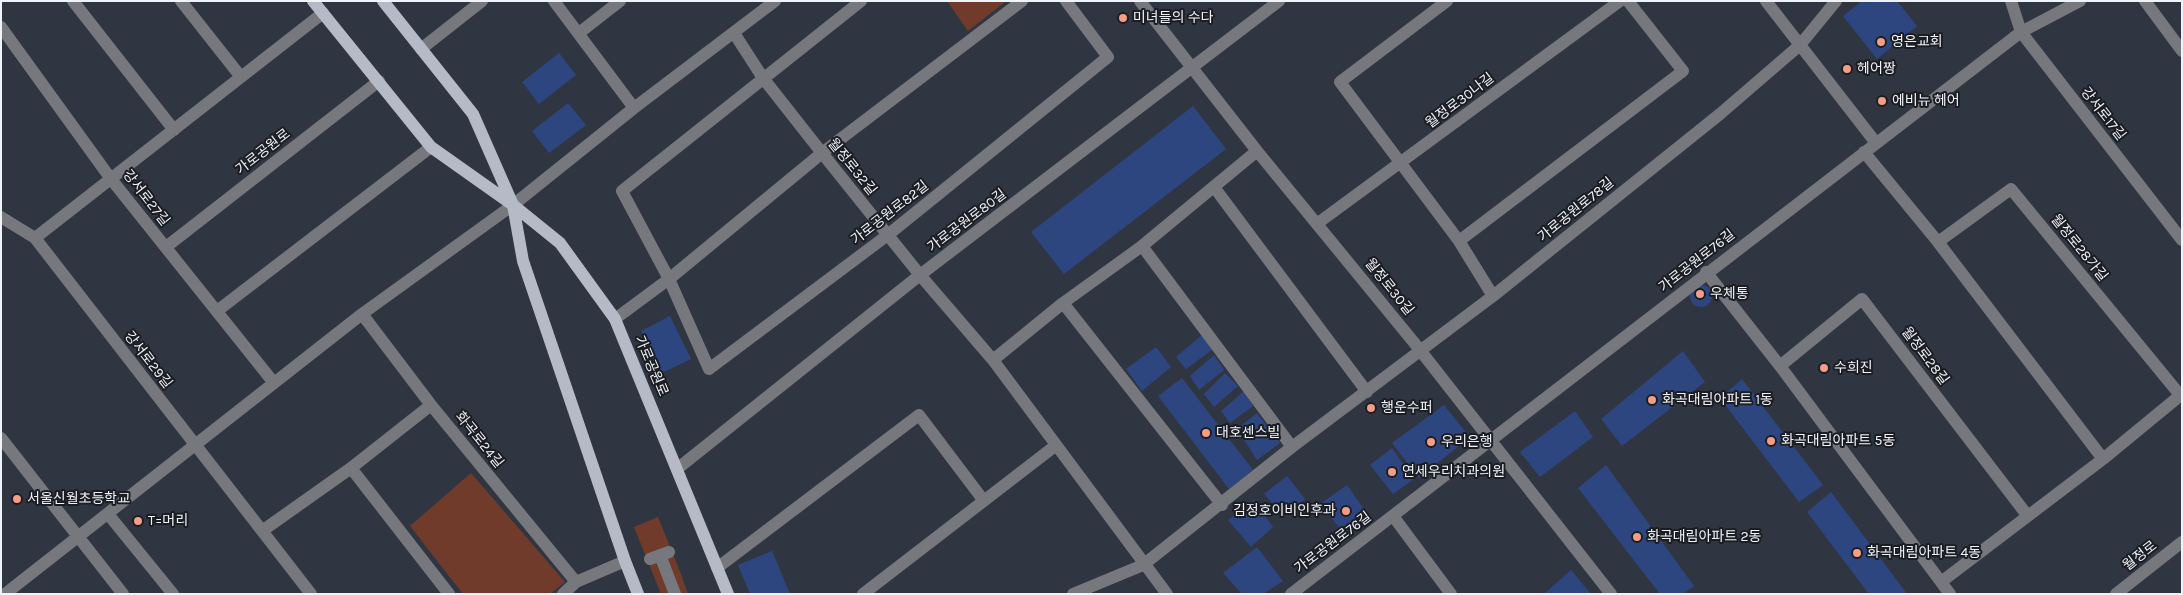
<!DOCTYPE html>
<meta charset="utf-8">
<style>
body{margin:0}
#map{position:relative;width:2183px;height:595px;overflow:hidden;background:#303641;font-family:Karla,sans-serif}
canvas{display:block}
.frame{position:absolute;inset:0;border:2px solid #eff3fa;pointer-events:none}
</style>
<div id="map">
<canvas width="2183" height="595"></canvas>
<div class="frame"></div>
</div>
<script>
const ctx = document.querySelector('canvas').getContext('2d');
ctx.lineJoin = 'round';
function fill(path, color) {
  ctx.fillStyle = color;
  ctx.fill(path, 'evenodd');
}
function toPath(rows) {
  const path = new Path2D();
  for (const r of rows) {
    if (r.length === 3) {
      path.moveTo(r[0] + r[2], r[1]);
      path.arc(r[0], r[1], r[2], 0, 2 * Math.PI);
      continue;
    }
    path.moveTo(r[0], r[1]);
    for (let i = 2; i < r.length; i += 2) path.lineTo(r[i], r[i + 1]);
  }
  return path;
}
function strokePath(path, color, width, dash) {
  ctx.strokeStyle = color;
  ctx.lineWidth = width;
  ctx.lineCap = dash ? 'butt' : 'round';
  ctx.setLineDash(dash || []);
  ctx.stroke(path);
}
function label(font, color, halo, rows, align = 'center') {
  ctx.font = font + ' Karla,"Noto Sans KR",sans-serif';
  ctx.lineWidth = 4;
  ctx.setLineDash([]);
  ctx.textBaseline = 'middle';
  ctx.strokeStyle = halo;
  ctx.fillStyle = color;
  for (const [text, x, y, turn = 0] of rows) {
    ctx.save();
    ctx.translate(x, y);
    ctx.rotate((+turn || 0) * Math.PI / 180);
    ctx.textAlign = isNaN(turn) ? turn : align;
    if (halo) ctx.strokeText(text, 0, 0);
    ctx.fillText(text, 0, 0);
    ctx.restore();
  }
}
fill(toPath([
 [947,1,1006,1,968,31],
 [471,473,565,582,550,594,463,594,410,526],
 [658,517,681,574,688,594,661,594,634,527]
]), '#713b2c');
fill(toPath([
 [1862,1,1897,1,1917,26,1877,59,1843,16],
 [559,53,576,75,539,104,522,82],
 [568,103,586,125,549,153,532,131],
 [1193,106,1226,149,1064,274,1031,232],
 [1701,296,11],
 [670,316,691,359,662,373,641,331],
 [1202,335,1212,350,1186,369,1176,357],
 [1156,347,1171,367,1142,391,1126,369],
 [1683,351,1705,382,1622,446,1601,419],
 [1214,355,1224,370,1199,390,1190,376],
 [1225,373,1238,386,1214,407,1204,394],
 [1182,378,1253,470,1229,489,1158,396],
 [1742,379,1823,485,1799,502,1720,398],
 [1244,391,1253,406,1230,423,1221,411],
 [1444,405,1468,435,1465,441,1419,478,1392,443],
 [1575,411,1593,437,1540,477,1520,452],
 [1257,413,1280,443,1257,460,1237,429],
 [1392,448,1414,479,1393,494,1370,465],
 [1606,465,1694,586,1683,594,1660,594,1578,488],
 [1287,476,1305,499,1284,516,1264,494],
 [1347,485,1370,518,1346,536,1320,504],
 [1831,492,1907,594,1869,594,1807,512],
 [1254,500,1273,527,1251,547,1228,520],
 [1257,547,1283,581,1263,594,1242,594,1223,573],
 [772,551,790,594,750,594,738,565],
 [1571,570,1591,594,1544,594]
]), '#2e4680');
strokePath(toPath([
 [73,1,174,130],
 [181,1,241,77],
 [554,1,634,108],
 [861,1,622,191,669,279,709,369,889,234,1108,57,1066,1],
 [1140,1,1257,151,1416,345,1611,594],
 [1447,1,1340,82,1459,241,1493,296],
 [1766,1,1876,143],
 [2011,1,2021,32,2182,240],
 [2145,1,2182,51],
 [1,27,111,179,274,383],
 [579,33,620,1],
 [734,33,763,78,822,153,920,275,993,360,1167,594],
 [421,49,482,1],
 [1864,152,1938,242,2103,459],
 [1214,187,1367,392],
 [1,217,35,238,311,594],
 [1318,223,1620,1],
 [35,238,323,13],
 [1459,241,1683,71,1628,1],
 [1938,242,2011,189,2180,395],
 [1142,246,1292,447],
 [166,247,379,81],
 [1706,272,1780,366,1950,594],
 [1063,303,1222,505],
 [217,311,431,147],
 [362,314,431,405,576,582],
 [615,319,669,279,822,153,1022,1],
 [993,360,1063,303,1142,246,1257,151],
 [1780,366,1862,299,2027,515],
 [1,438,123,594],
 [351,468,449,594],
 [677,469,920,275,1279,1],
 [108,514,173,594],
 [1393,516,1451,594],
 [262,531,351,468,431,405],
 [660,555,675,594],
 [650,559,669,552],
 [717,568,919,415,984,501],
 [1941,582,2103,459,2182,394],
 [5,594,362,314,513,205,634,108,775,1],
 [563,594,576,582,625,561],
 [863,594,1055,446],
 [1073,594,1143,565,1292,447,1493,296,1720,114,1800,45,1836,1],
 [1291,594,2021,32,2080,1],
 [2116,594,2182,542]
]), '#76787e', 12);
strokePath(toPath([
 [313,1,431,147,513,205,523,261,625,561,638,594],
 [383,1,473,114,513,205,560,243,615,319,728,594]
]), '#b5bac6', 12);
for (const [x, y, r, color] of [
 [1123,18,5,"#f49e87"],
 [1881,42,5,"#f49e87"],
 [1847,69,5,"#f49e87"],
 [1882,101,5,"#f49e87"],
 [1700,294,5,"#f49e87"],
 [1824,368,5,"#f49e87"],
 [1652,400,5,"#f49e87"],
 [1371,408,5,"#f49e87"],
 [1206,433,5,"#f49e87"],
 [1771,441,5,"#f49e87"],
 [1431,442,5,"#f49e87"],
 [1392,472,5,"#f49e87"],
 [17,499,5,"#f49e87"],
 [1346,511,5,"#f49e87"],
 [138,521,5,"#f49e87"],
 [1637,537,5,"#f49e87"],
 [1857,553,5,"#f49e87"]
]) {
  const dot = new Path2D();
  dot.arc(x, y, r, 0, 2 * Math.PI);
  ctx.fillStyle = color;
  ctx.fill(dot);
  strokePath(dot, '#1b1d22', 2);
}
label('14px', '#eff3fa', '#1b1d22', [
 ["미녀들의 수다",1133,18],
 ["영은교회",1891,42],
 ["헤어짱",1857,69],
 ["에비뉴 헤어",1892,101],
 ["우체통",1710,294],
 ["수희진",1834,368],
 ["화곡대림아파트 1동",1662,400],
 ["행운수퍼",1381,408],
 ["대호센스빌",1216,433],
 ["화곡대림아파트 5동",1781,441],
 ["우리은행",1441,442],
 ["연세우리치과의원",1402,472],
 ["서울신월초등학교",27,499],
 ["김정호이비인후과",1336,511,"right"],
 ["T=머리",148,521],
 ["화곡대림아파트 2동",1647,537],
 ["화곡대림아파트 4동",1867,553]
], 'left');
label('14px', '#eff3fa', '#1b1d22', [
 ["월정로30나길",1460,101,-37],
 ["강서로17길",2103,114,52],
 ["가로공원로",263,152,-38],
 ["월정로32길",852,167,51],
 ["강서로27길",146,198,52],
 ["가로공원로78길",1576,210,-39],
 ["가로공원로82길",890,213,-38],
 ["가로공원로80길",967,221,-37],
 ["월정로28가길",2079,248,51],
 ["가로공원로76길",1697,261,-38],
 ["월정로30길",1389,287,51],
 ["월정로28길",1925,356,53],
 ["강서로29길",148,360,52],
 ["가로공원로",651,366,67],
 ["화곡로24길",479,440,51],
 ["가로공원로76길",1333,543,-37],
 ["월정로",2140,556,-38]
]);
</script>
